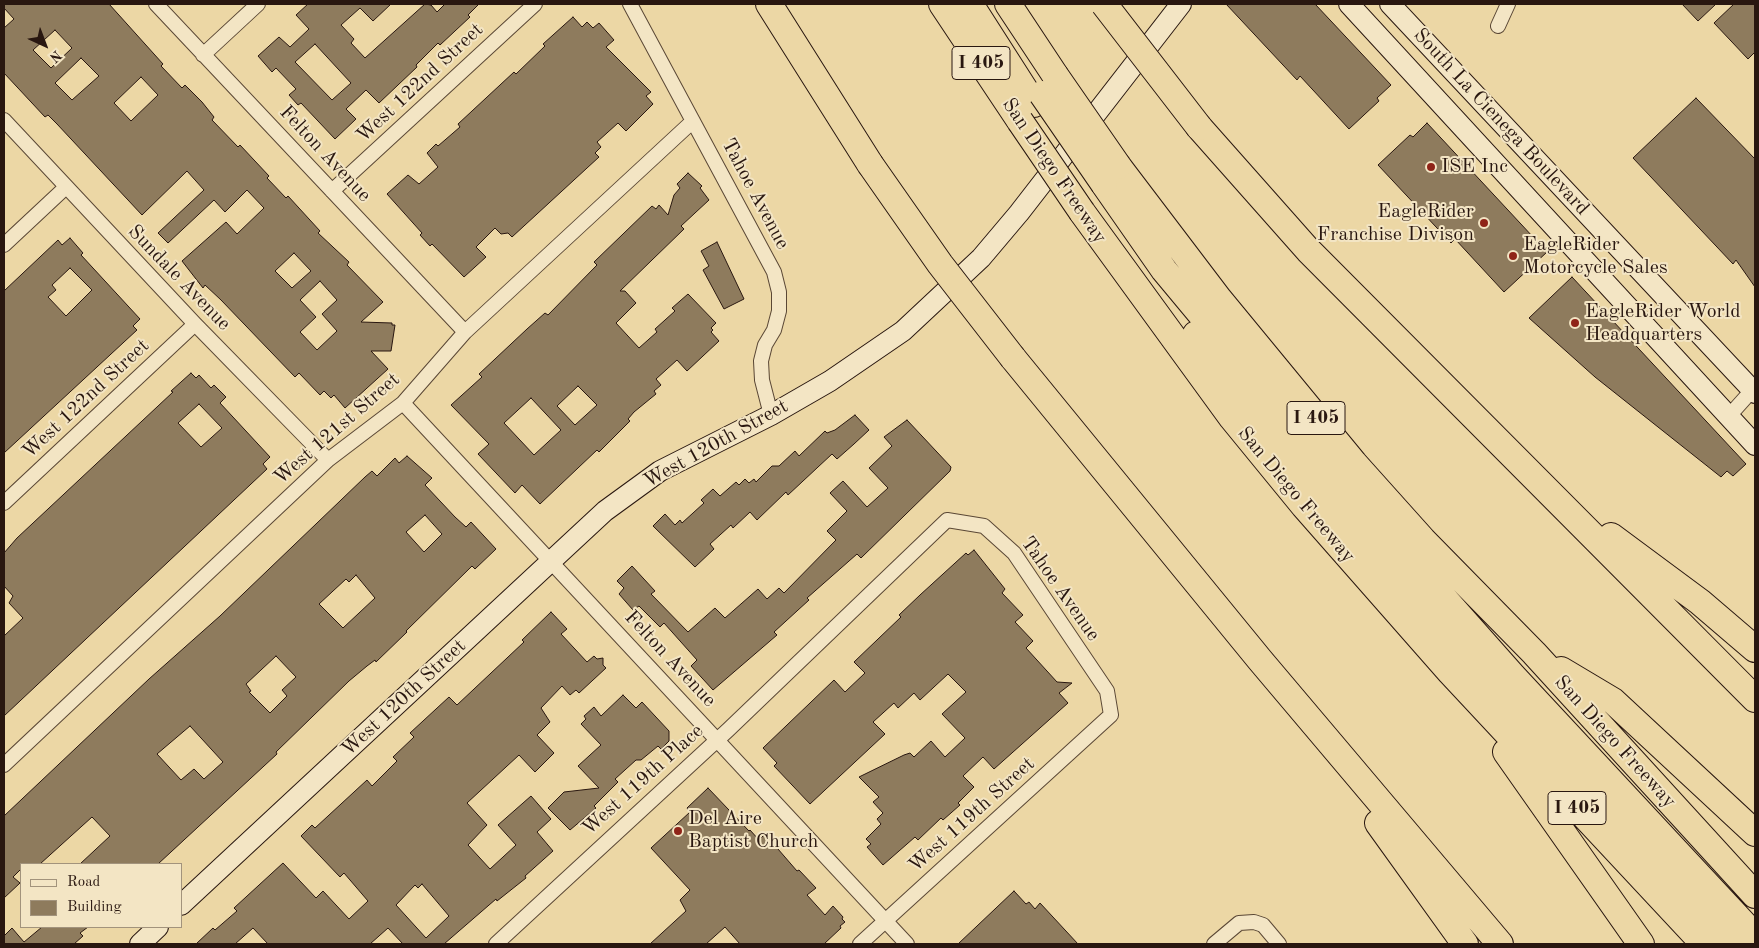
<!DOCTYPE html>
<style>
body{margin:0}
#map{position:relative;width:1759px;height:948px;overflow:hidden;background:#ecd7a5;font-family:"Old Standard TT",serif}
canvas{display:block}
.frame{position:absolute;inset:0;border:5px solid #291710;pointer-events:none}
.legend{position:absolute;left:20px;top:863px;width:162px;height:65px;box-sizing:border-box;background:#f3e5c4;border:1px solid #a2937c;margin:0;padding:6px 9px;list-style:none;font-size:15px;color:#291710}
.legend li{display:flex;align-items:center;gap:10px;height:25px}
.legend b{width:25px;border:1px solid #a2937c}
.north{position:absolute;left:20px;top:20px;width:50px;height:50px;-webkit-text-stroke:4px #f3e5c4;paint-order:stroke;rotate:137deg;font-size:14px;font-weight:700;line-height:20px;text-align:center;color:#291710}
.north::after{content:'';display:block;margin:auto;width:18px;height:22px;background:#291710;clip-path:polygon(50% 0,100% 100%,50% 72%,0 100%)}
</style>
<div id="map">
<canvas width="1759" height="948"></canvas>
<div class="frame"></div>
<ul class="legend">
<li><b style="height:6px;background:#f3e5c4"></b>Road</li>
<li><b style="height:14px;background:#8e7b5d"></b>Building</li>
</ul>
<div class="north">N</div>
</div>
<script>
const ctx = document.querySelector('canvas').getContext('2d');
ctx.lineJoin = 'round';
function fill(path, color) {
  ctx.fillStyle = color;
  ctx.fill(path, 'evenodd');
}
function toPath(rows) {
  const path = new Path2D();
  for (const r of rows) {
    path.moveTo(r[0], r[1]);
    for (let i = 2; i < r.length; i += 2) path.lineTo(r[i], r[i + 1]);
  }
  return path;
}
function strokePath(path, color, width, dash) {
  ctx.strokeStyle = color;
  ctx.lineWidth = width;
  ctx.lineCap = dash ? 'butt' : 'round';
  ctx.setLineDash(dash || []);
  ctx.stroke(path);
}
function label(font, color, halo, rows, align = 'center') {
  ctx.font = font + ' "Old Standard TT",serif';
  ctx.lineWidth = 4;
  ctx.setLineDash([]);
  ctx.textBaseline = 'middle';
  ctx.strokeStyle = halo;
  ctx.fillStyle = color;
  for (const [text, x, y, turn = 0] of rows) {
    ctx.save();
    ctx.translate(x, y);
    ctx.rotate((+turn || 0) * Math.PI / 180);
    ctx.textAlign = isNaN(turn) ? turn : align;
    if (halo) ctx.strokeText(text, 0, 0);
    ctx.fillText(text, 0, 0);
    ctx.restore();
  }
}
const building = toPath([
 [4,4,109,4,163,64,161,66,182,88,185,85,202,102,214,117,212,120,238,147,240,145,269,176,267,178,286,198,288,196,320,231,318,233,349,262,347,265,383,302,361,322,392,323,392,325,395,325,391,351,371,351,388,369,345,408,334,395,331,398,324,391,320,395,299,373,295,377,221,300,205,285,203,288,182,261,226,222,237,234,264,208,247,190,225,212,214,200,168,243,158,233,204,190,187,171,142,215,57,124,48,115,45,117,4,73,4,28,14,19,4,8,4,4],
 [55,30,72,48,51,68,33,50,55,30],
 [81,58,99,76,72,100,55,83,81,58],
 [141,77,158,95,131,121,114,103,141,77],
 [294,253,311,271,292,288,275,271,294,253],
 [320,281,337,300,322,314,337,331,317,350,300,332,316,317,300,300,320,281],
 [308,4,391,4,373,21,360,8,341,25,354,39,351,43,365,58,425,4,431,5,437,12,445,4,479,4,468,15,470,17,440,45,438,43,416,65,417,67,379,103,366,90,346,109,356,119,335,139,301,103,298,105,289,95,296,89,276,68,272,72,258,56,279,37,290,47,309,29,296,15,308,4],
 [315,44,351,83,332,100,295,62,315,44],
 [1226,4,1315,4,1391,85,1377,98,1379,101,1349,129,1300,76,1297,80,1226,4],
 [1682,4,1716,4,1698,21,1682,4],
 [1734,4,1755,4,1755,52,1748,59,1714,23,1734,4],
 [573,17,582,27,587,22,593,28,599,23,614,40,606,47,651,92,646,96,653,104,626,131,618,123,597,142,601,147,595,153,599,157,512,237,508,233,501,234,495,228,476,247,486,257,464,277,432,244,430,246,420,235,422,233,387,194,408,175,419,184,438,167,427,153,436,144,438,146,460,127,458,124,514,72,516,74,545,46,543,44,573,17],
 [1696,98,1755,159,1755,287,1736,260,1733,264,1633,158,1696,98],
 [1427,123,1547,252,1504,292,1455,239,1451,243,1378,165,1410,135,1413,137,1427,123],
 [688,173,702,186,700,188,709,200,681,226,684,229,620,291,625,291,636,303,616,323,639,348,657,332,655,329,675,311,672,308,688,294,716,323,711,328,713,330,711,332,719,341,687,371,677,360,656,379,661,385,654,391,656,394,634,412,628,419,630,421,599,452,597,450,540,504,522,485,515,493,478,454,489,444,451,405,482,377,479,374,527,329,545,313,548,315,597,265,594,262,652,206,656,209,659,205,668,215,674,195,680,188,677,184,688,173],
 [578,386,597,405,575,425,557,406,578,386],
 [531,398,561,430,534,455,504,423,531,398],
 [70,238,83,253,81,255,140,319,133,326,137,330,4,453,4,291,58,240,62,245,70,238],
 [70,268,92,290,66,316,48,297,56,290,52,285,70,268],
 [717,242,744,299,724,309,703,270,709,266,701,251,717,242],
 [1572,277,1746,464,1733,476,1727,471,1721,477,1595,377,1529,318,1572,277],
 [191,373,196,378,199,375,211,388,214,385,226,397,220,403,270,457,263,464,267,469,4,716,4,636,23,618,9,603,13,596,4,586,4,553,17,538,173,392,171,391,191,373],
 [199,404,222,428,201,447,178,423,199,404],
 [855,415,869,430,854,444,837,459,832,454,788,495,786,492,757,520,750,512,733,528,731,525,710,544,714,549,695,567,653,526,665,514,675,525,680,520,682,523,704,503,701,500,713,489,720,496,736,482,739,485,745,479,749,483,754,479,756,482,772,466,779,466,795,451,799,456,825,431,827,433,835,430,855,415],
 [907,420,951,467,950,471,861,558,857,554,807,598,809,600,774,632,777,635,713,690,691,666,697,660,664,623,660,627,639,606,633,610,619,594,624,588,617,581,632,566,655,591,651,594,688,632,715,608,725,618,758,589,767,599,779,588,784,593,836,540,827,531,847,511,830,493,843,481,867,507,888,488,869,468,892,446,884,437,907,420],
 [407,456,432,478,425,485,455,517,466,527,471,522,496,549,475,569,472,566,406,631,407,632,376,662,375,660,367,666,349,681,276,752,277,754,158,864,80,864,110,836,92,817,40,864,21,864,21,869,13,877,20,883,4,898,4,816,149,679,220,616,365,477,372,471,377,476,395,458,399,463,407,456],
 [425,515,442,534,424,552,406,532,425,515],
 [356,575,375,598,343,628,319,604,346,579,349,582,356,575],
 [276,656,296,677,282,690,287,696,270,713,249,692,251,691,246,684,276,656],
 [190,726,223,762,204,779,194,769,181,780,157,754,190,726],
 [974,550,1005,589,1002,593,1023,615,1015,622,1033,641,1026,648,1057,682,1072,683,1059,693,1068,703,994,769,983,757,963,776,974,787,958,803,960,805,943,820,941,818,918,840,915,837,883,865,867,847,871,844,866,839,881,824,877,819,883,813,873,802,879,797,859,777,904,755,910,753,914,757,931,741,945,757,965,738,942,714,966,692,948,674,920,700,914,693,898,708,894,703,873,722,885,734,810,804,774,766,777,763,763,748,834,680,845,692,865,673,854,662,901,617,899,615,920,595,966,553,968,555,974,550],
 [551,612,567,629,561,634,587,662,594,656,597,659,603,658,603,665,606,668,579,693,576,690,570,695,562,686,541,708,550,722,537,735,554,753,535,772,519,755,467,803,487,825,468,845,490,869,516,845,498,825,531,796,551,819,537,832,553,851,525,876,526,878,497,901,496,899,444,944,403,944,388,928,370,944,268,944,253,928,235,944,196,944,213,928,215,930,237,911,234,908,283,863,316,898,323,891,349,919,368,901,344,873,340,877,301,836,312,825,315,828,367,780,372,786,397,761,393,757,414,737,410,733,449,697,457,705,524,642,522,640,551,612],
 [422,884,449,916,426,938,396,905,415,885,418,888,422,884],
 [623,695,636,708,642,702,669,731,669,741,661,749,658,746,641,760,636,760,615,779,618,782,594,806,596,808,570,830,548,808,564,792,599,788,578,766,601,745,581,724,586,719,584,716,594,707,601,716,623,695],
 [708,788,749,831,750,830,759,840,765,834,797,871,799,870,816,888,807,895,825,915,833,906,843,917,842,919,845,922,840,926,841,928,824,944,740,944,725,927,706,944,650,944,686,911,680,900,690,890,651,848,690,812,687,808,708,788],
 [1014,891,1026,904,1029,902,1035,909,1040,903,1078,944,958,944,1014,891],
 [42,927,88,927,80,933,83,936,74,944,4,944,4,936,12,928,24,942,42,927]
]);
fill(building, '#8e7b5d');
strokePath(building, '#291710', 1);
const minor = toPath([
 [156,4,465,332],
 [630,4,774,272,779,292,779,311,774,330,765,345,761,361,762,380,771,415],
 [1498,26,1508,4],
 [203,55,258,4],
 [4,120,195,324,328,460],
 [332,191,535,4],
 [4,245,66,187],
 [403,403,907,944],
 [1729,416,1755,387],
 [4,503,195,324],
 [4,765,328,460,403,403,465,332,693,121],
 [496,944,728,730,947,520,984,526,1014,553,1107,691,1111,715,860,944],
 [1214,944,1239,923,1254,922,1263,925,1279,944]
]);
const secondary = toPath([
 [1349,4,1755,445],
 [1390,4,1755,393],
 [181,905,605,511,660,471,771,415,830,381,903,331,981,258,1019,213,1181,4],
 [140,944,158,927]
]);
const motorway = toPath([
 [769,4,870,164],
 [942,4,1020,121],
 [970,4,1034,104],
 [1008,4,1055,75],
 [1199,127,1308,250,1755,699],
 [1118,166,1219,299,1354,463,1423,540,1534,653,1755,895],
 [1104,184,1164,270,1333,473,1513,676,1755,936],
 [1082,212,1232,418,1304,506,1450,672,1704,944],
 [1196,334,1307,478,1419,607,1732,944],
 [1013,358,1260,660,1500,944],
 [1611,536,1700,602,1755,649],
 [1561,670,1613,701,1755,833],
 [1506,752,1641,944],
 [1378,823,1465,944]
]);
strokePath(minor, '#5a4735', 16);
strokePath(secondary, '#291710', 22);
strokePath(motorway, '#291710', 28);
strokePath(minor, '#f3e5c4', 14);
strokePath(secondary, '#f3e5c4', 20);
strokePath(motorway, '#ecd7a5', 26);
const motorwayBridge = toPath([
 [1104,4,1199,127],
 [1055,75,1118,166],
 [1042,94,1104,184],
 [1020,121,1082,212],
 [870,164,940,264,1013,358]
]);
strokePath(motorwayBridge, '#291710', 28, []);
strokePath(motorwayBridge, '#ecd7a5', 26);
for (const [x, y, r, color] of [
 [1431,167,5,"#8f2418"],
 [1484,223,5,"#8f2418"],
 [1513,256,5,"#8f2418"],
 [1575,323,5,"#8f2418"],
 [678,831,5,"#8f2418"]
]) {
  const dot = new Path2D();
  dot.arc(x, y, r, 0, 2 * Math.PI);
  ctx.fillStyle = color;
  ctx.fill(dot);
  strokePath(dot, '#f3e5c4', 2);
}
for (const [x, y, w] of [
 [981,63,58],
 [1316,418,58],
 [1577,808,58]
]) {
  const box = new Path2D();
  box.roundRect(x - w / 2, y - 16.5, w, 33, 4);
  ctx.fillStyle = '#f3e5c4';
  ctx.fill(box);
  strokePath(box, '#291710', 1);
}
label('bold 19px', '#291710', null, [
 ["I 405",981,63],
 ["I 405",1316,418],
 ["I 405",1577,808]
]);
label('20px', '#291710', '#f3e5c4', [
 ["West 122nd Street",420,83,-43],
 ["South La Cienega Boulevard",1501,122,47],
 ["Felton Avenue",325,154,47],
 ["San Diego Freeway",1054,171,56],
 ["Tahoe Avenue",755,194,62],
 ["Sundale Avenue",179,278,46],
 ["West 122nd Street",86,399,-43],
 ["West 121st Street",337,429,-41],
 ["West 120th Street",716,444,-29],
 ["San Diego Freeway",1296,495,50],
 ["Tahoe Avenue",1060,589,55],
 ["Felton Avenue",670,659,47],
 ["West 120th Street",404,698,-43],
 ["San Diego Freeway",1615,742,48],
 ["West 119th Place",643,780,-42],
 ["West 119th Street",972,815,-42]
]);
label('20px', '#291710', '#f3e5c4', [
 ["ISE Inc",1441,167],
 ["EagleRider",1474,212,"right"],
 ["Franchise Divison",1474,235,"right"],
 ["EagleRider",1523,245],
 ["Motorcycle Sales",1523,268],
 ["EagleRider World",1585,312],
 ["Headquarters",1585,335],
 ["Del Aire",688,819],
 ["Baptist Church",688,842]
], 'left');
</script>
